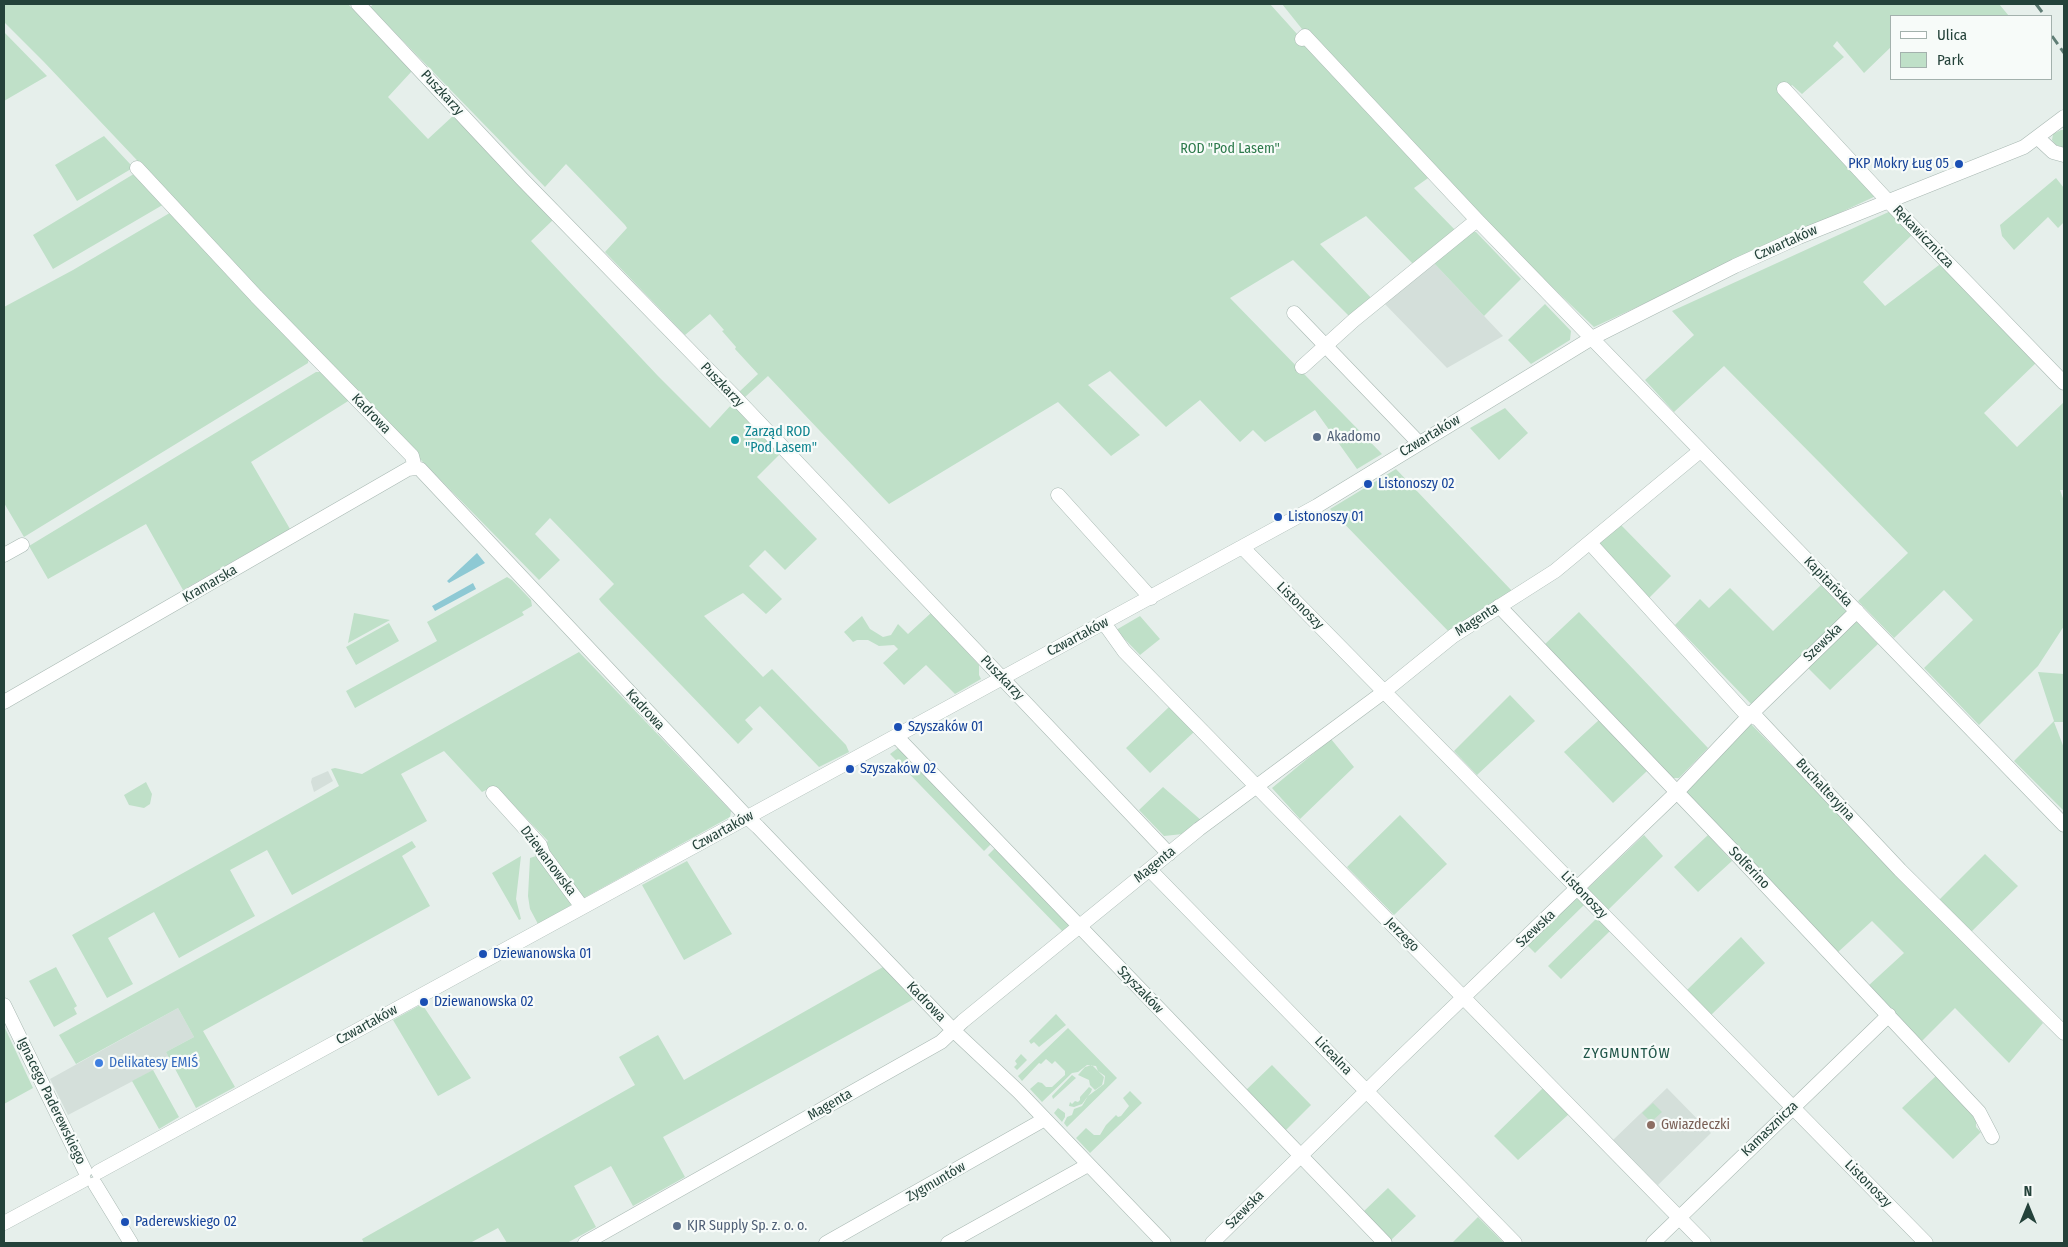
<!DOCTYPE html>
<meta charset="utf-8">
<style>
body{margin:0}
#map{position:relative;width:2068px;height:1247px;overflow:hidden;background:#e6efeb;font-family:"Fira Sans Condensed",sans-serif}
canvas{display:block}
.frame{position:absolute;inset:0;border:5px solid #24423a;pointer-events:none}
.legend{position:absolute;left:1890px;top:15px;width:162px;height:65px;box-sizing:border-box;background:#f7fbf9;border:1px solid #a3b1ad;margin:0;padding:6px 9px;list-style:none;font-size:15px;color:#24423a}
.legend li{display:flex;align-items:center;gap:10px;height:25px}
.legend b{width:25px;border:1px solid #a3b1ad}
.north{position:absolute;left:2003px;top:1182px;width:50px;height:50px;-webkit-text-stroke:4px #f7fbf9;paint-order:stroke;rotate:0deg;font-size:14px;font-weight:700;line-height:20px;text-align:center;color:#24423a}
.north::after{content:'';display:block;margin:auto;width:18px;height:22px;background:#24423a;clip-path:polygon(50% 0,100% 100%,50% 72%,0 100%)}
</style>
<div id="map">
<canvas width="2068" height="1247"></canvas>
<div class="frame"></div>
<ul class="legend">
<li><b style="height:6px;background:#fff"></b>Ulica</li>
<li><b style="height:14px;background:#bfe0c8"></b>Park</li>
</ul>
<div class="north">N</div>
</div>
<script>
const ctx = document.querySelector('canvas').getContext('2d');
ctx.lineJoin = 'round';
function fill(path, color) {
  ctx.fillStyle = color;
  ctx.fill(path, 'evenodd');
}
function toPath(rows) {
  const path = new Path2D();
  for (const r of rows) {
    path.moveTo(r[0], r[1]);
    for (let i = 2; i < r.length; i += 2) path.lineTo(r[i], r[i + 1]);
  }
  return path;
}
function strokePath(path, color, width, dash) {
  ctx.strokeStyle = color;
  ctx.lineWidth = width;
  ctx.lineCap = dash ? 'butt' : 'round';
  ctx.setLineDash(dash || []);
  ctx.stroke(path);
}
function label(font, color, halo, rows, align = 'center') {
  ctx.font = font + ' "Fira Sans Condensed",sans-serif';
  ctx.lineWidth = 4.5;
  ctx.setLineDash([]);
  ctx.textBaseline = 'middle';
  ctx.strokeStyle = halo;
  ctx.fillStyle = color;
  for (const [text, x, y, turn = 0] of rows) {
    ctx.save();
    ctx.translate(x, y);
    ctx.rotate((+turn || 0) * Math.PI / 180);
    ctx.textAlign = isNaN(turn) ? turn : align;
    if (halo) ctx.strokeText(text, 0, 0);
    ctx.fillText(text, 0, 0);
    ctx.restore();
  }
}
fill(toPath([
 [1432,261,1503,336,1447,368,1382,301],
 [328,771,333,781,314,792,311,782,312,778],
 [178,1008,194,1037,166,1052,171,1061,68,1115,50,1079],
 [1667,1088,1711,1133,1658,1185,1613,1140]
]), '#d4dfda');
fill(toPath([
 [4,4,348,4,412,71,388,97,428,139,454,115,554,219,531,241,658,376,710,428,732,404,780,454,757,477,817,539,785,570,765,550,749,566,782,599,766,614,743,593,704,616,763,677,772,669,846,745,849,752,819,767,760,706,745,720,753,729,738,744,601,602,599,599,614,584,550,518,535,534,560,560,539,580,417,456,44,62,4,22],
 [374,4,1270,4,1334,75,1431,176,1414,188,1457,232,1415,266,1366,216,1320,244,1374,301,1352,319,1293,260,1230,298,1382,454,1357,469,1315,410,1265,442,1253,430,1240,442,1200,400,1166,427,1110,371,1088,385,1140,435,1111,456,1058,402,889,504,768,376,744,398,739,392,758,374,735,349,736,347,722,331,724,330,710,314,685,335,605,252,627,228,625,225,566,164,545,187,370,7],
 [1282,4,1999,4,2009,16,1892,16,1892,46,1864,73,1837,41,1833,46,1844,57,1802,94,1792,85,1784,93,1878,195,1594,327,1480,218,1306,34],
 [4,32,47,76,4,101],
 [2061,130,2064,130,2064,148,2056,145,2052,140,2053,134],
 [104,136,131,165,131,169,77,201,55,165],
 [137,172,166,203,53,269,33,235],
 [2056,178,2064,188,2064,222,2058,228,2048,217,2014,250,2002,236,2000,225],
 [1893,210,1914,233,1863,282,1885,306,1943,262,2038,361,1984,413,2017,447,2064,402,2064,490,2060,490,2064,501,2064,626,2038,666,1979,725,1924,668,1973,620,1944,590,1894,638,1858,601,1908,553,1824,467,1724,366,1674,412,1645,380,1694,335,1672,311],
 [173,211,309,354,308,363,24,537,4,503,4,307,73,270],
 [1467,232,1476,232,1521,279,1484,316,1432,261],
 [1545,304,1571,331,1570,340,1531,364,1508,340],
 [316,372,327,372,353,398,251,462,290,529,183,590,146,524,48,579,29,546],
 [1505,408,1528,433,1499,460,1470,428],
 [1396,469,1512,591,1450,633,1330,509],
 [1621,525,1671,576,1649,598,1599,543],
 [507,577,512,580,531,600,532,606,522,612,524,615,355,708,346,691,437,641,427,622],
 [1821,585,1847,612,1753,706,1675,625,1700,599,1709,608,1730,588,1773,631],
 [1579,612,1708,748,1679,778,1670,778,1544,645],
 [354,613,390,620,348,643],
 [931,613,979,665,979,675,981,679,955,694,926,665,904,685,883,663,898,649,894,645,879,646,868,640,857,640,853,642,844,632,862,616,870,629,883,637,891,635,898,624,908,634],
 [1140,616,1160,639,1140,655,1116,630],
 [1855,620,1878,644,1830,690,1807,667],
 [389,623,399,641,356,665,346,647],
 [579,652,731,811,730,817,582,899,543,845,548,841,495,786,482,792,444,751,401,774,427,821,292,895,267,850,230,870,255,916,179,958,154,912,108,938,133,984,107,998,72,935,339,786,331,769,335,768,362,774],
 [2038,672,2064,674,2064,722,2054,722,2064,748,2064,811,2014,761,2054,721],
 [1510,695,1535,721,1477,775,1454,751],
 [1169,707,1194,732,1150,773,1126,748],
 [1599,720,1647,771,1613,803,1564,752],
 [1749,722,2043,1023,2009,1063,1955,1008,1922,1041,1868,986,1904,953,1872,921,1837,953,1684,791],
 [1331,739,1354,767,1300,819,1272,788],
 [898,748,991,844,984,851,890,754],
 [146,782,152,794,150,804,144,808,129,805,124,795],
 [1163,787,1202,821,1183,834,1164,836,1139,810],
 [1400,815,1447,864,1394,915,1347,867],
 [1644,835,1663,856,1608,910,1587,889],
 [1708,835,1732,861,1698,892,1674,867],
 [412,841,416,847,402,856,430,906,203,1031,235,1087,196,1108,166,1052,194,1037,178,1008,76,1064,59,1035],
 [995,848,1071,927,1064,933,988,855],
 [1985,854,2018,886,1970,933,1939,900],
 [539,855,575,903,538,924,530,909,528,896,530,858],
 [521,856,516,899,521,919,519,920,492,873],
 [687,861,732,934,684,960,642,885],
 [1573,899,1578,899,1584,905,1535,953,1527,945],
 [1597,918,1610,931,1561,979,1548,966],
 [1741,937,1765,963,1711,1015,1687,990],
 [56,967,77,1006,74,1008,77,1014,54,1027,29,981],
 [883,967,914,999,663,1137,685,1177,633,1206,611,1166,574,1186,596,1227,567,1243,507,1243,498,1228,470,1243,364,1243,362,1239,635,1085,619,1057,658,1035,684,1080],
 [422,1004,471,1078,438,1096,393,1020],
 [1056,1014,1066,1025,1039,1047,1034,1042,1031,1044,1029,1041],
 [4,1026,33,1088,4,1104],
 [1068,1028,1117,1078,1067,1127,1064,1123,1067,1117,1072,1115,1074,1109,1082,1106,1088,1096,1104,1084,1105,1076,1098,1071,1096,1066,1087,1065,1078,1072,1072,1073,1042,1102,1030,1089,1038,1082,1042,1083,1046,1087,1052,1087,1065,1075,1065,1071,1055,1061,1052,1064,1046,1059,1041,1064,1039,1063,1022,1081,1018,1076],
 [1021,1054,1027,1060,1017,1070,1014,1067,1017,1064,1015,1061],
 [1092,1065,1104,1077,1102,1085,1095,1090,1090,1085,1089,1080,1078,1075,1085,1067],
 [1272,1065,1311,1105,1284,1132,1245,1091],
 [153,1070,179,1117,159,1129,132,1081],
 [1072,1075,1076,1078,1053,1099,1052,1096],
 [1937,1075,1976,1117,1976,1127,1981,1132,1953,1159,1902,1108],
 [1089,1087,1092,1089,1091,1092,1082,1104,1074,1107,1069,1106,1070,1102,1072,1104,1075,1101,1078,1102,1080,1100,1080,1097],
 [1543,1088,1569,1114,1518,1160,1494,1136],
 [1130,1091,1142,1103,1090,1153,1076,1138,1086,1128,1094,1135,1100,1135,1106,1125,1116,1115,1118,1117,1121,1116,1129,1106,1123,1098],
 [1653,1103,1662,1112,1651,1122,1642,1113],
 [1058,1108,1065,1113,1065,1117,1062,1122,1054,1113],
 [1388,1188,1416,1216,1391,1240,1363,1212],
 [1478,1217,1504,1243,1452,1243]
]), '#bfe0c8');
fill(toPath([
 [477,553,485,563,449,583,447,581],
 [473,583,476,589,435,611,432,606]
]), '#8ec9d4');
const minor = toPath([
 [358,4,522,179,734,396,1169,854],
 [1302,39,1305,36,1477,220,2064,825],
 [1784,89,1887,200,2064,383],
 [2038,138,2053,152,2064,155],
 [137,168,256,296,412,456,415,468,420,469,747,817,758,827,954,1031,1019,1092,1164,1243],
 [1294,313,1419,443],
 [1302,367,1354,320,1477,220],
 [1058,495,1151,598],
 [1590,543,1743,711,1758,719,1900,870,2064,1033],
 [1242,547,1926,1243],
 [4,555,22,545],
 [1499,606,1739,857,1979,1112,1992,1137],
 [1104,623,1124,651,1164,692,1704,1243],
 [4,702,408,469,415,468],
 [896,736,1385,1243],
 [493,793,540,845,543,854,582,907],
 [1150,870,1515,1243],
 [4,1005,85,1171],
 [98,1172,1317,506,1592,338,1735,266,1799,237,2024,147,2064,117],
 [95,1184,131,1243],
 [4,1223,84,1180],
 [585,1243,941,1042,963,1021,1199,829,1385,691,1453,636,1555,571,1700,451],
 [826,1243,1045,1119],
 [948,1243,1088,1165],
 [1212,1243,1393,1065,1676,793,1750,715,1857,611],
 [1653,1243,1889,1015]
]);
strokePath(minor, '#a8b8b2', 15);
strokePath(minor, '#fff', 14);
strokePath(toPath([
 [2036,4,2045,16],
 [2052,36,2064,53]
]), '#5f7d75', 3, [10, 5]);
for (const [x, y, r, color] of [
 [1959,164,5,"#1a4fb4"],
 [1317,437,5,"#5c6f8a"],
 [735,440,5,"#0f9aa8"],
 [1368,484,5,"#1a4fb4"],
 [1278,517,5,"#1a4fb4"],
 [898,727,5,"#1a4fb4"],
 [850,769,5,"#1a4fb4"],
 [483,954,5,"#1a4fb4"],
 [424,1002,5,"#1a4fb4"],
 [99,1063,5,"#3f7fe0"],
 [1651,1125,5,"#8d6e63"],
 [125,1222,5,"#1a4fb4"],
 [677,1226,5,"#5c6f8a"]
]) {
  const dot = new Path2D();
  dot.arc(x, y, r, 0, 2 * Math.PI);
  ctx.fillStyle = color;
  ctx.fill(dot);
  strokePath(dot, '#f7fbf9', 2);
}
label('14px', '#24423a', '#f7fbf9', [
 ["Puszkarzy",442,93,47],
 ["Rękawicznicza",1923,237,46],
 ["Czwartaków",1786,243,-24],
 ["Puszkarzy",722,385,46],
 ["Kadrowa",371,414,46],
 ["Czwartaków",1430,436,-31],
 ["Kapitańska",1828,582,46],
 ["Kramarska",210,584,-30],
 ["Listonoszy",1300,606,45],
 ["Magenta",1477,620,-33],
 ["Czwartaków",1078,637,-28],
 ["Szewska",1823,643,-44],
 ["Puszkarzy",1002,678,46],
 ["Kadrowa",645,710,47],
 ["Buchalteryjna",1825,790,47],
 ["Czwartaków",723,831,-29],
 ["Dziewanowska",548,861,53],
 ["Magenta",1155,865,-39],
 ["Solferino",1749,868,46],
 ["Listonoszy",1584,895,46],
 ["Szewska",1536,929,-43],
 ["Jerzego",1402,935,45],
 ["Szyszaków",1140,990,46],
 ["Kadrowa",926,1002,46],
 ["Czwartaków",367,1025,-29],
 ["Licealna",1333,1056,46],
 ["Ignacego Paderewskiego",51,1101,64],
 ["Magenta",830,1105,-30],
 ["Kamasznicza",1770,1129,-44],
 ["Zygmuntów",936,1182,-30],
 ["Listonoszy",1868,1184,45],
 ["Szewska",1245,1210,-45]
]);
label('14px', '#2d7a4b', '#f7fbf9', [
 ["ROD \"Pod Lasem\"",1230,149]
]);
label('14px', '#164399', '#f7fbf9', [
 ["PKP Mokry Ług 05",1949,164,"right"],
 ["Listonoszy 02",1378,484],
 ["Listonoszy 01",1288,517],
 ["Szyszaków 01",908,727],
 ["Szyszaków 02",860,769],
 ["Dziewanowska 01",493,954],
 ["Dziewanowska 02",434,1002],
 ["Paderewskiego 02",135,1222]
], 'left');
label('14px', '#0d838f', '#f7fbf9', [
 ["Zarząd ROD",745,432],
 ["\"Pod Lasem\"",745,448]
], 'left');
label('14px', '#4e5e75', '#f7fbf9', [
 ["Akadomo",1327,437],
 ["KJR Supply Sp. z. o. o.",687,1226]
], 'left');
label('14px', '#366cbe', '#f7fbf9', [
 ["Delikatesy EMIŚ",109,1063]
], 'left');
label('14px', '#785e54', '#f7fbf9', [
 ["Gwiazdeczki",1661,1125]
], 'left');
ctx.letterSpacing = '1px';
label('15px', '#1f5548', '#f7fbf9', [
 ["ZYGMUNTÓW",1627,1054]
]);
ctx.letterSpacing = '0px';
</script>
